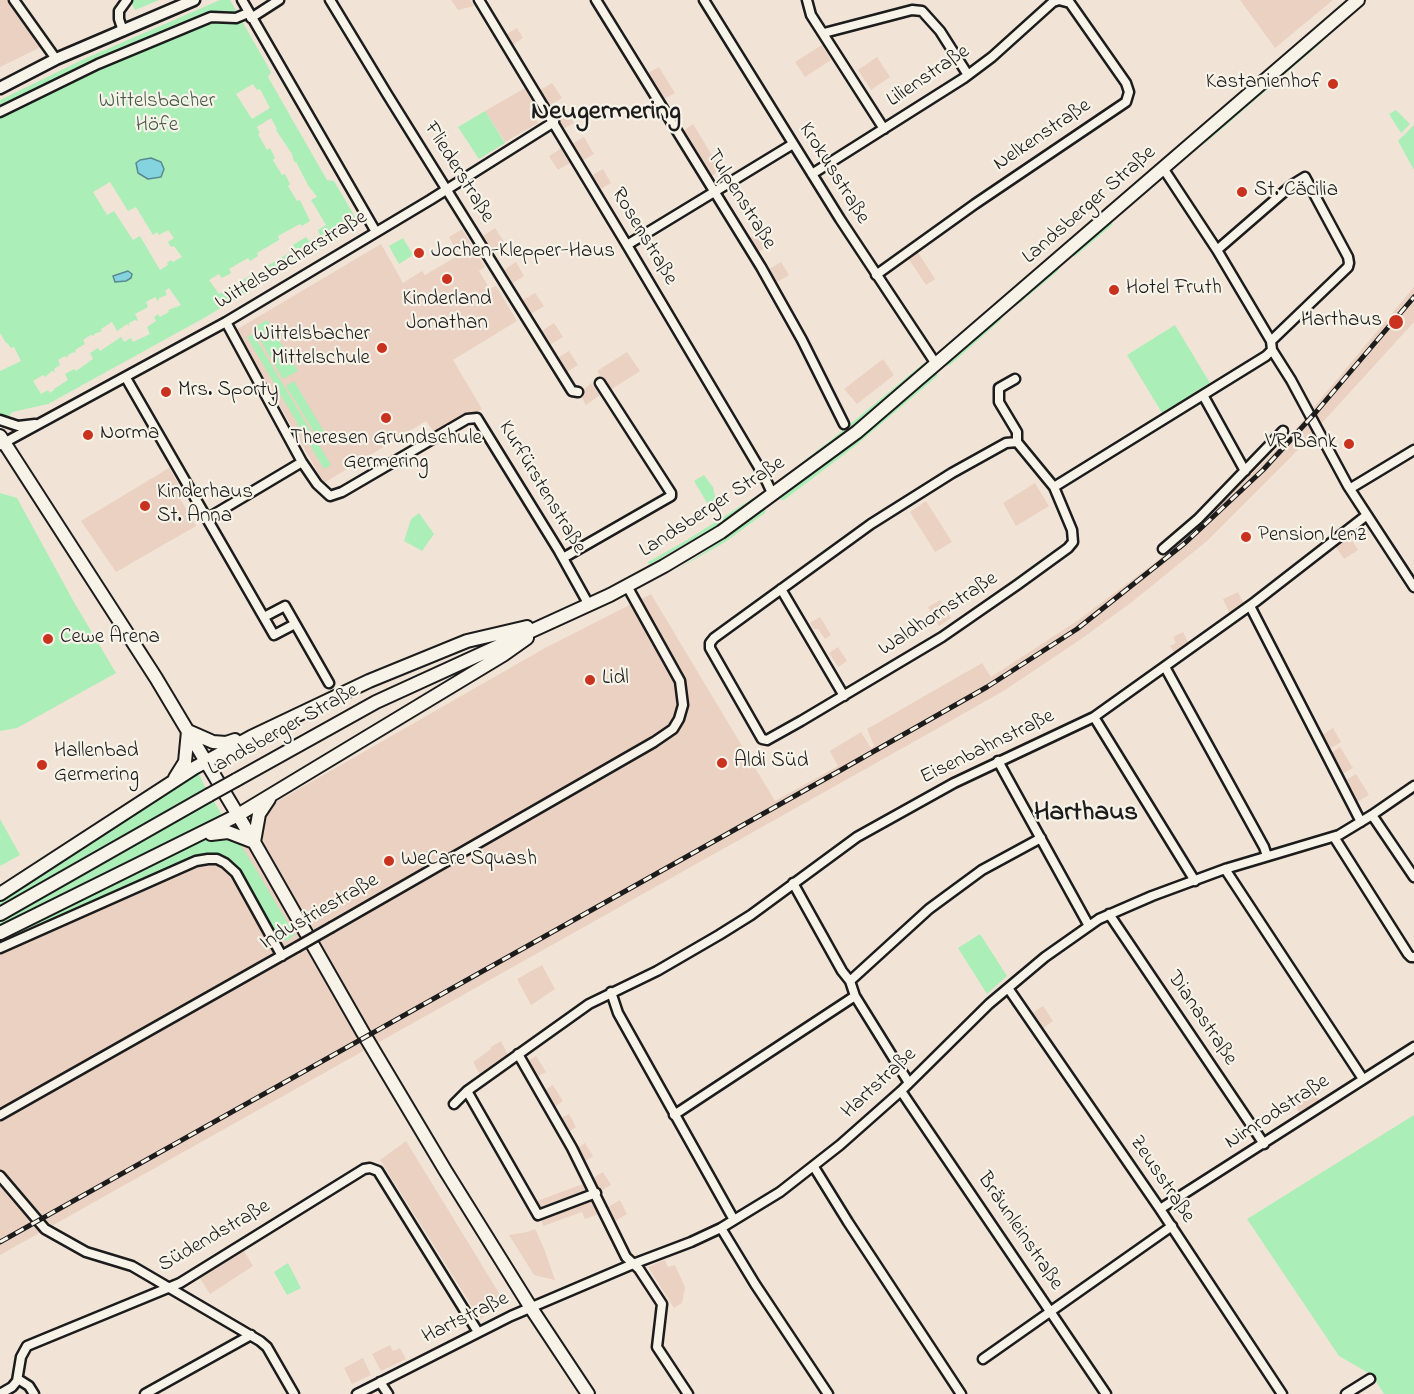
<!DOCTYPE html>
<meta charset="utf-8">
<style>
body{margin:0}
canvas{display:block;background:#f1e4d6}
</style>
<canvas width="1414" height="1394"></canvas>
<script>
const ctx = document.querySelector('canvas').getContext('2d');
ctx.lineJoin = 'round';
function fill(path, color) {
  ctx.fillStyle = color;
  ctx.fill(path, 'evenodd');
}
function toPath(rows) {
  const path = new Path2D();
  for (const r of rows) {
    path.moveTo(r[0], r[1]);
    for (let i = 2; i < r.length; i += 2) path.lineTo(r[i], r[i + 1]);
  }
  return path;
}
function strokePath(path, color, width, dash) {
  ctx.strokeStyle = color;
  ctx.lineWidth = width;
  ctx.lineCap = dash ? 'butt' : 'round';
  ctx.setLineDash(dash || []);
  ctx.stroke(path);
}
function label(font, color, halo, rows, align = 'center') {
  ctx.font = font + ' "Indie Flower",sans-serif';
  ctx.lineWidth = 4.5;
  ctx.setLineDash([]);
  ctx.textBaseline = 'middle';
  ctx.strokeStyle = halo;
  ctx.fillStyle = color;
  for (const [text, x, y, turn = 0] of rows) {
    ctx.save();
    ctx.translate(x, y);
    ctx.rotate((+turn || 0) * Math.PI / 180);
    ctx.textAlign = isNaN(turn) ? turn : align;
    if (halo) ctx.strokeText(text, 0, 0);
    ctx.fillText(text, 0, 0);
    ctx.restore();
  }
}
fill(toPath([
 [0,0,9,0,41,47,0,67],
 [451,0,470,0,474,6,458,10],
 [1240,0,1333,0,1275,48],
 [517,28,523,38,511,46,505,35],
 [822,45,831,60,805,77,795,62],
 [877,57,890,77,871,90,858,70],
 [659,67,675,93,664,99,648,73],
 [552,83,562,98,549,106,539,91],
 [525,88,535,105,529,109,538,123,505,142,485,111],
 [564,105,574,123,563,129,552,112],
 [693,124,721,170,710,177,682,132],
 [584,137,594,154,582,161,572,144],
 [562,148,570,163,558,170,549,156],
 [603,169,611,183,599,190,591,176],
 [495,228,506,245,493,252,483,236],
 [462,229,485,267,479,271,490,289,496,286,517,321,453,360,482,409,436,435,426,421,324,483,236,330,381,244,403,283,422,271,425,275,459,255,449,237],
 [761,231,770,245,758,252,750,238],
 [917,251,935,279,926,285,908,258],
 [516,262,524,276,513,283,504,270],
 [781,262,789,275,776,283,769,269],
 [1414,287,1414,322,1291,457,1207,541,1132,602,1081,639,1005,690,933,731,0,1255,0,947,210,840,545,648,651,594,775,801,838,766,830,751,861,732,871,748,874,746,867,729,982,663,991,677,1077,621,1157,561,1226,499,1289,437],
 [535,293,544,306,531,314,523,300],
 [554,323,563,337,551,344,542,331],
 [569,351,578,365,567,372,559,357],
 [627,352,640,371,610,390,597,371],
 [883,359,894,375,857,404,844,389],
 [591,383,600,395,586,405,582,398,581,392],
 [169,468,178,483,176,492,196,526,116,572,81,521],
 [1035,483,1049,506,1016,526,1003,503],
 [926,501,952,542,935,552,910,512],
 [1349,535,1358,550,1344,559,1335,546],
 [1238,592,1244,604,1230,614,1223,599],
 [940,600,951,618,939,626,928,607],
 [820,617,831,635,825,639,818,629,814,629,810,623],
 [1183,632,1189,644,1175,653,1170,646,1176,643,1173,637],
 [838,647,847,661,838,667,829,653],
 [1333,728,1341,742,1329,749,1322,735],
 [1340,747,1353,768,1342,774,1331,753],
 [1356,774,1369,795,1357,802,1345,781],
 [542,965,555,989,531,1005,517,979],
 [1043,1006,1053,1021,1042,1029,1031,1014],
 [501,1041,508,1055,480,1075,473,1062,491,1049,491,1047],
 [536,1056,546,1072,537,1077,528,1061],
 [553,1085,563,1101,553,1108,543,1091],
 [1313,1090,1321,1102,1301,1115,1293,1103],
 [569,1114,576,1127,567,1133,559,1119],
 [406,1141,499,1293,498,1305,480,1319,380,1160],
 [585,1143,593,1156,584,1162,576,1149],
 [603,1172,611,1185,600,1191,593,1178],
 [583,1184,601,1213,585,1219,582,1212,543,1226,537,1201],
 [620,1200,627,1214,615,1221,608,1207],
 [535,1229,543,1246,555,1280,534,1275,509,1235,527,1232],
 [244,1251,253,1266,210,1294,200,1278],
 [665,1260,668,1267,675,1265,685,1287,682,1303,674,1308,648,1267],
 [390,1345,393,1351,400,1348,406,1359,381,1371,372,1354],
 [363,1358,371,1375,352,1384,344,1368]
]), '#ead1c1');
fill(toPath([
 [133,0,159,0,135,10,131,2],
 [220,0,230,0,271,72,268,77,327,180,334,181,358,222,357,227,204,318,48,404,12,412,7,419,0,414,0,371,21,361,14,347,11,348,7,343,6,343,0,333,0,100,84,59],
 [253,84,257,90,260,89,270,108,252,119,236,94],
 [271,118,277,129,276,130,292,154,294,162,296,162,308,185,317,197,311,200,326,225,318,230,320,235,309,241,306,237,293,245,296,249,267,266,268,269,257,276,255,273,239,282,241,286,229,292,227,289,219,294,209,280,219,274,222,278,231,273,229,269,248,258,250,261,258,256,257,253,279,240,278,236,300,224,302,226,310,221,300,200,297,201,288,186,290,184,285,174,282,175,273,160,275,158,270,148,267,150,258,134,260,133,257,127],
 [110,182,128,211,136,207,153,235,157,232,159,235,168,230,174,238,168,242,171,247,174,246,182,257,173,262,171,260,167,263,168,265,160,270,140,236,133,240,114,211,107,215,93,192],
 [169,288,181,305,168,310,169,312,160,317,158,314,154,317,156,321,147,327,150,334,133,342,131,338,124,342,121,337,100,351,98,348,90,353,93,359,76,371,74,369,65,374,68,380,54,389,54,390,50,393,48,390,41,394,33,381,43,375,45,377,52,371,55,372,54,369,60,365,58,360,65,356,67,358,68,355,74,352,76,353,75,350,85,344,83,340,91,335,94,336,94,334,102,331,101,329,112,322,117,331,127,324,129,326,129,323,135,320,137,321,138,320,135,314,148,307,146,302,155,297,158,301,159,298,167,295,165,291],
 [1319,41,1321,43,1202,146,1220,128],
 [1396,110,1410,124,1401,133,1389,114],
 [485,111,505,143,479,159,458,127],
 [1414,125,1414,170,1398,141],
 [1109,222,1112,222,1112,225,1074,257,1074,253],
 [403,238,413,255,399,264,389,246],
 [1056,268,1059,269,1058,271,1016,306,1016,302],
 [998,318,1001,318,1002,319,950,365,946,366,948,361],
 [267,320,298,371,283,379,253,328],
 [1175,325,1210,383,1162,413,1127,355],
 [253,334,331,465,324,469,247,337],
 [924,363,924,367,845,434,778,481,831,440],
 [936,373,938,375,935,378,855,446,784,500,781,500,781,497,785,493,858,438],
 [294,381,326,435,319,440,286,386],
 [704,475,713,487,716,500,707,503,694,481],
 [0,493,17,498,75,604,116,673,17,728,0,731],
 [755,497,757,498,755,500,710,530,649,565,648,562,687,540],
 [766,508,765,513,725,542,676,570,723,540],
 [419,513,434,534,422,551,404,541,411,519],
 [196,774,199,774,206,789,0,907,0,900],
 [213,800,221,813,220,818,0,928,0,920],
 [0,819,20,855,0,866],
 [222,835,238,841,254,866,295,935,288,940,280,941,275,936,240,870,232,860,222,855,212,853,195,856,0,941,0,938,153,863,202,840],
 [980,934,1007,976,987,994,958,948],
 [1414,1115,1414,1394,1384,1394,1372,1375,1339,1356,1247,1219],
 [288,1263,301,1288,287,1295,274,1272]
]), '#abeeb8');
const water = toPath([
 [151,158,161,162,164,169,161,177,148,179,138,173,136,163,140,160,151,158],
 [128,271,132,274,131,278,126,281,115,282,113,276,128,271]
]);
fill(water, '#84d4df');
strokePath(water, '#5a8a91', 1.5);
const minor = toPath([
 [14,0,56,59],
 [242,0,376,232],
 [330,0,387,94,572,391,578,392],
 [479,0,627,245,764,476,773,495],
 [596,0,761,267,802,340,844,424],
 [704,0,840,219,936,364],
 [807,0,811,15,884,129],
 [251,18,279,0],
 [123,31,119,19,119,11,127,0],
 [824,33,912,10,922,11,940,31,968,75],
 [0,112,98,64,211,17,236,18,248,13],
 [1163,168,1217,250,1271,341,1272,350,1291,380,1348,486,1414,587],
 [812,174,964,78,992,57,1053,2,1059,0,1070,3,1126,83,1129,92,1126,102,975,204,876,275],
 [627,245,793,144],
 [1217,250,1292,185,1305,177,1348,257,1349,263,1348,267,1271,341],
 [226,322,302,462,317,484,330,496,342,492,467,419,477,418,559,551,589,605],
 [126,378,274,635,295,624],
 [1015,379,999,388,999,402,1017,432,1017,442,1054,487,1072,530,1073,542,1068,548,1017,585,942,637,801,721,767,740,762,739,710,648,710,643,714,638,871,524,952,473,1006,443,1017,442],
 [1203,395,1245,471],
 [0,420,18,426,35,424],
 [0,445,226,322,430,200,554,122],
 [1054,487,1266,356,1272,350],
 [1351,488,1414,450],
 [208,518,302,462],
 [1163,549,1198,519,1283,431],
 [563,558,671,496,671,493,600,383],
 [781,589,844,696],
 [1250,606,1361,822],
 [264,617,285,606,329,683],
 [1165,667,1264,847,1267,856],
 [1094,717,1195,881],
 [998,761,1089,926],
 [1372,815,1414,877],
 [1334,837,1408,954,1411,957,1414,957],
 [1225,869,1363,1079],
 [793,883,842,971,850,981,855,996,909,1083],
 [1109,914,1264,1144],
 [332,927,654,742,673,729,679,719,683,705,680,681,627,586],
 [0,948,196,861,208,859,217,859,225,863,236,873,282,956],
 [850,981,929,909,982,870,1041,838],
 [1008,988,1160,1209,1282,1394],
 [611,992,618,1013,734,1220],
 [518,1054,572,1148,626,1257,639,1269,662,1304,657,1347,688,1394],
 [467,1091,538,1215,596,1193],
 [901,1091,1106,1394],
 [454,1104,467,1091,589,1004,657,971,719,935,751,915,857,837,954,783,1094,717,1255,602,1367,515],
 [0,1115,297,947],
 [674,1115,855,996],
 [814,1167,848,1222,961,1394],
 [0,1176,45,1229,86,1252,132,1266,260,1341,267,1347,294,1394],
 [1160,1209,1414,1047],
 [721,1228,755,1284,828,1394],
 [983,1359,1172,1226],
 [18,1379,29,1386,34,1394],
 [380,1382,388,1394],
 [0,1394,12,1387,17,1381,21,1357,27,1346,180,1283,364,1169,370,1168,378,1171,478,1332],
 [145,1394,251,1335],
 [357,1394,511,1316,633,1264,691,1242,721,1228,780,1192,840,1145,901,1091,989,1004,1045,957,1099,919,1152,896,1225,869,1339,835,1372,815,1414,786],
 [1346,1394,1370,1379]
]);
const tertiary = toPath([
 [0,88,56,59,194,0]
]);
const secondary = toPath([
 [0,436,156,678,254,842,362,1031,445,1170,531,1308,588,1394],
 [188,731,213,742,226,743,235,740],
 [175,778,185,762,188,731],
 [236,780,376,702,610,595,664,566,721,532,857,432,1358,0],
 [211,834,228,832,254,842],
 [254,842,259,814,269,799],
 [0,894,194,768,251,737,369,681,467,641,527,627],
 [0,914,209,795],
 [0,933,238,815,503,655,527,638]
]);
strokePath(minor, '#1c1c1c', 13);
strokePath(tertiary, '#1c1c1c', 15);
strokePath(secondary, '#1c1c1c', 16);
strokePath(minor, '#f7f3e8', 8);
strokePath(tertiary, '#f7f3e8', 10);
strokePath(secondary, '#f7f3e8', 12);
const rail = toPath([
 [0,1242,841,770,987,687,1077,629,1185,543,1263,470,1316,412,1414,297]
]);
strokePath(rail, '#1c1c1c', 5);
strokePath(rail, '#f7f3e8', 3, [9]);
const minorBridge = toPath([
 [297,947,332,927]
]);
const secondaryBridge = toPath([
 [209,795,236,780]
]);
strokePath(minorBridge, '#1c1c1c', 13, []);
strokePath(secondaryBridge, '#1c1c1c', 16, []);
strokePath(minorBridge, '#f7f3e8', 8);
strokePath(secondaryBridge, '#f7f3e8', 12);
for (const [x, y, r, color] of [
 [1333,84,6,"#c8321e"],
 [1242,192,6,"#c8321e"],
 [419,253,6,"#c8321e"],
 [447,279,6,"#c8321e"],
 [1114,290,6,"#c8321e"],
 [1396,322,8,"#c8321e"],
 [382,348,6,"#c8321e"],
 [166,392,6,"#c8321e"],
 [386,418,6,"#c8321e"],
 [88,435,6,"#c8321e"],
 [1349,444,6,"#c8321e"],
 [145,506,6,"#c8321e"],
 [1246,537,6,"#c8321e"],
 [48,639,6,"#c8321e"],
 [590,680,6,"#c8321e"],
 [722,763,6,"#c8321e"],
 [42,765,6,"#c8321e"],
 [389,861,6,"#c8321e"]
]) {
  const dot = new Path2D();
  dot.arc(x, y, r, 0, 2 * Math.PI);
  ctx.fillStyle = color;
  ctx.fill(dot);
  strokePath(dot, '#f7f3e8', 2);
}
label('21px', '#1c1c1c', '#f7f3e8', [
 ["Lilienstraße",929,77,-34],
 ["Nelkenstraße",1043,136,-34],
 ["Fliederstraße",458,173,58],
 ["Krokusstraße",833,174,58],
 ["Tulpenstraße",740,200,58],
 ["Landsberger Straße",1090,206,-41],
 ["Rosenstraße",643,237,59],
 ["Wittelsbacherstraße",292,261,-31],
 ["Kurfürstenstraße",541,488,59],
 ["Landsberger Straße",713,508,-33],
 ["Waldhornstraße",939,615,-33],
 ["Landsberger Straße",284,731,-29],
 ["Eisenbahnstraße",988,748,-26],
 ["Industriestraße",320,913,-30],
 ["Dianastraße",1201,1019,56],
 ["Hartstraße",880,1084,-43],
 ["Nimrodstraße",1278,1113,-33],
 ["Zeusstraße",1161,1180,56],
 ["Bräunleinstraße",1019,1232,56],
 ["Südendstraße",215,1237,-30],
 ["Hartstraße",466,1319,-26]
]);
label('21px', '#1c1c1c', '#f7f3e8', [
 ["Kastanienhof",1321,84,"right"],
 ["St. Cäcilia",1254,192],
 ["Jochen-Klepper-Haus",431,253],
 ["Hotel Fruth",1126,290],
 ["Kinderland",447,301,"center"],
 ["Jonathan",447,325,"center"],
 ["Harthaus",1382,322,"right"],
 ["Wittelsbacher",370,336,"right"],
 ["Mittelschule",370,360,"right"],
 ["Mrs. Sporty",178,392],
 ["Norma",100,435],
 ["Theresen Grundschule",386,440,"center"],
 ["Germering",386,464,"center"],
 ["VR Bank",1337,444,"right"],
 ["Kinderhaus",157,494],
 ["St. Anna",157,518],
 ["Pension Lenz",1258,537],
 ["Cewe Arena",60,639],
 ["Lidl",602,680],
 ["Hallenbad",54,753],
 ["Germering",54,777],
 ["Aldi Süd",734,763],
 ["WeCare Squash",401,861]
], 'left');
label('21px', '#475b4b', '#f7f3e8', [
 ["Wittelsbacher",157,103],
 ["Höfe",157,127]
]);
label('bold 27px', '#1c1c1c', '#f7f3e8', [
 ["Neugermering",606,114],
 ["Harthaus",1086,815]
]);
</script>
